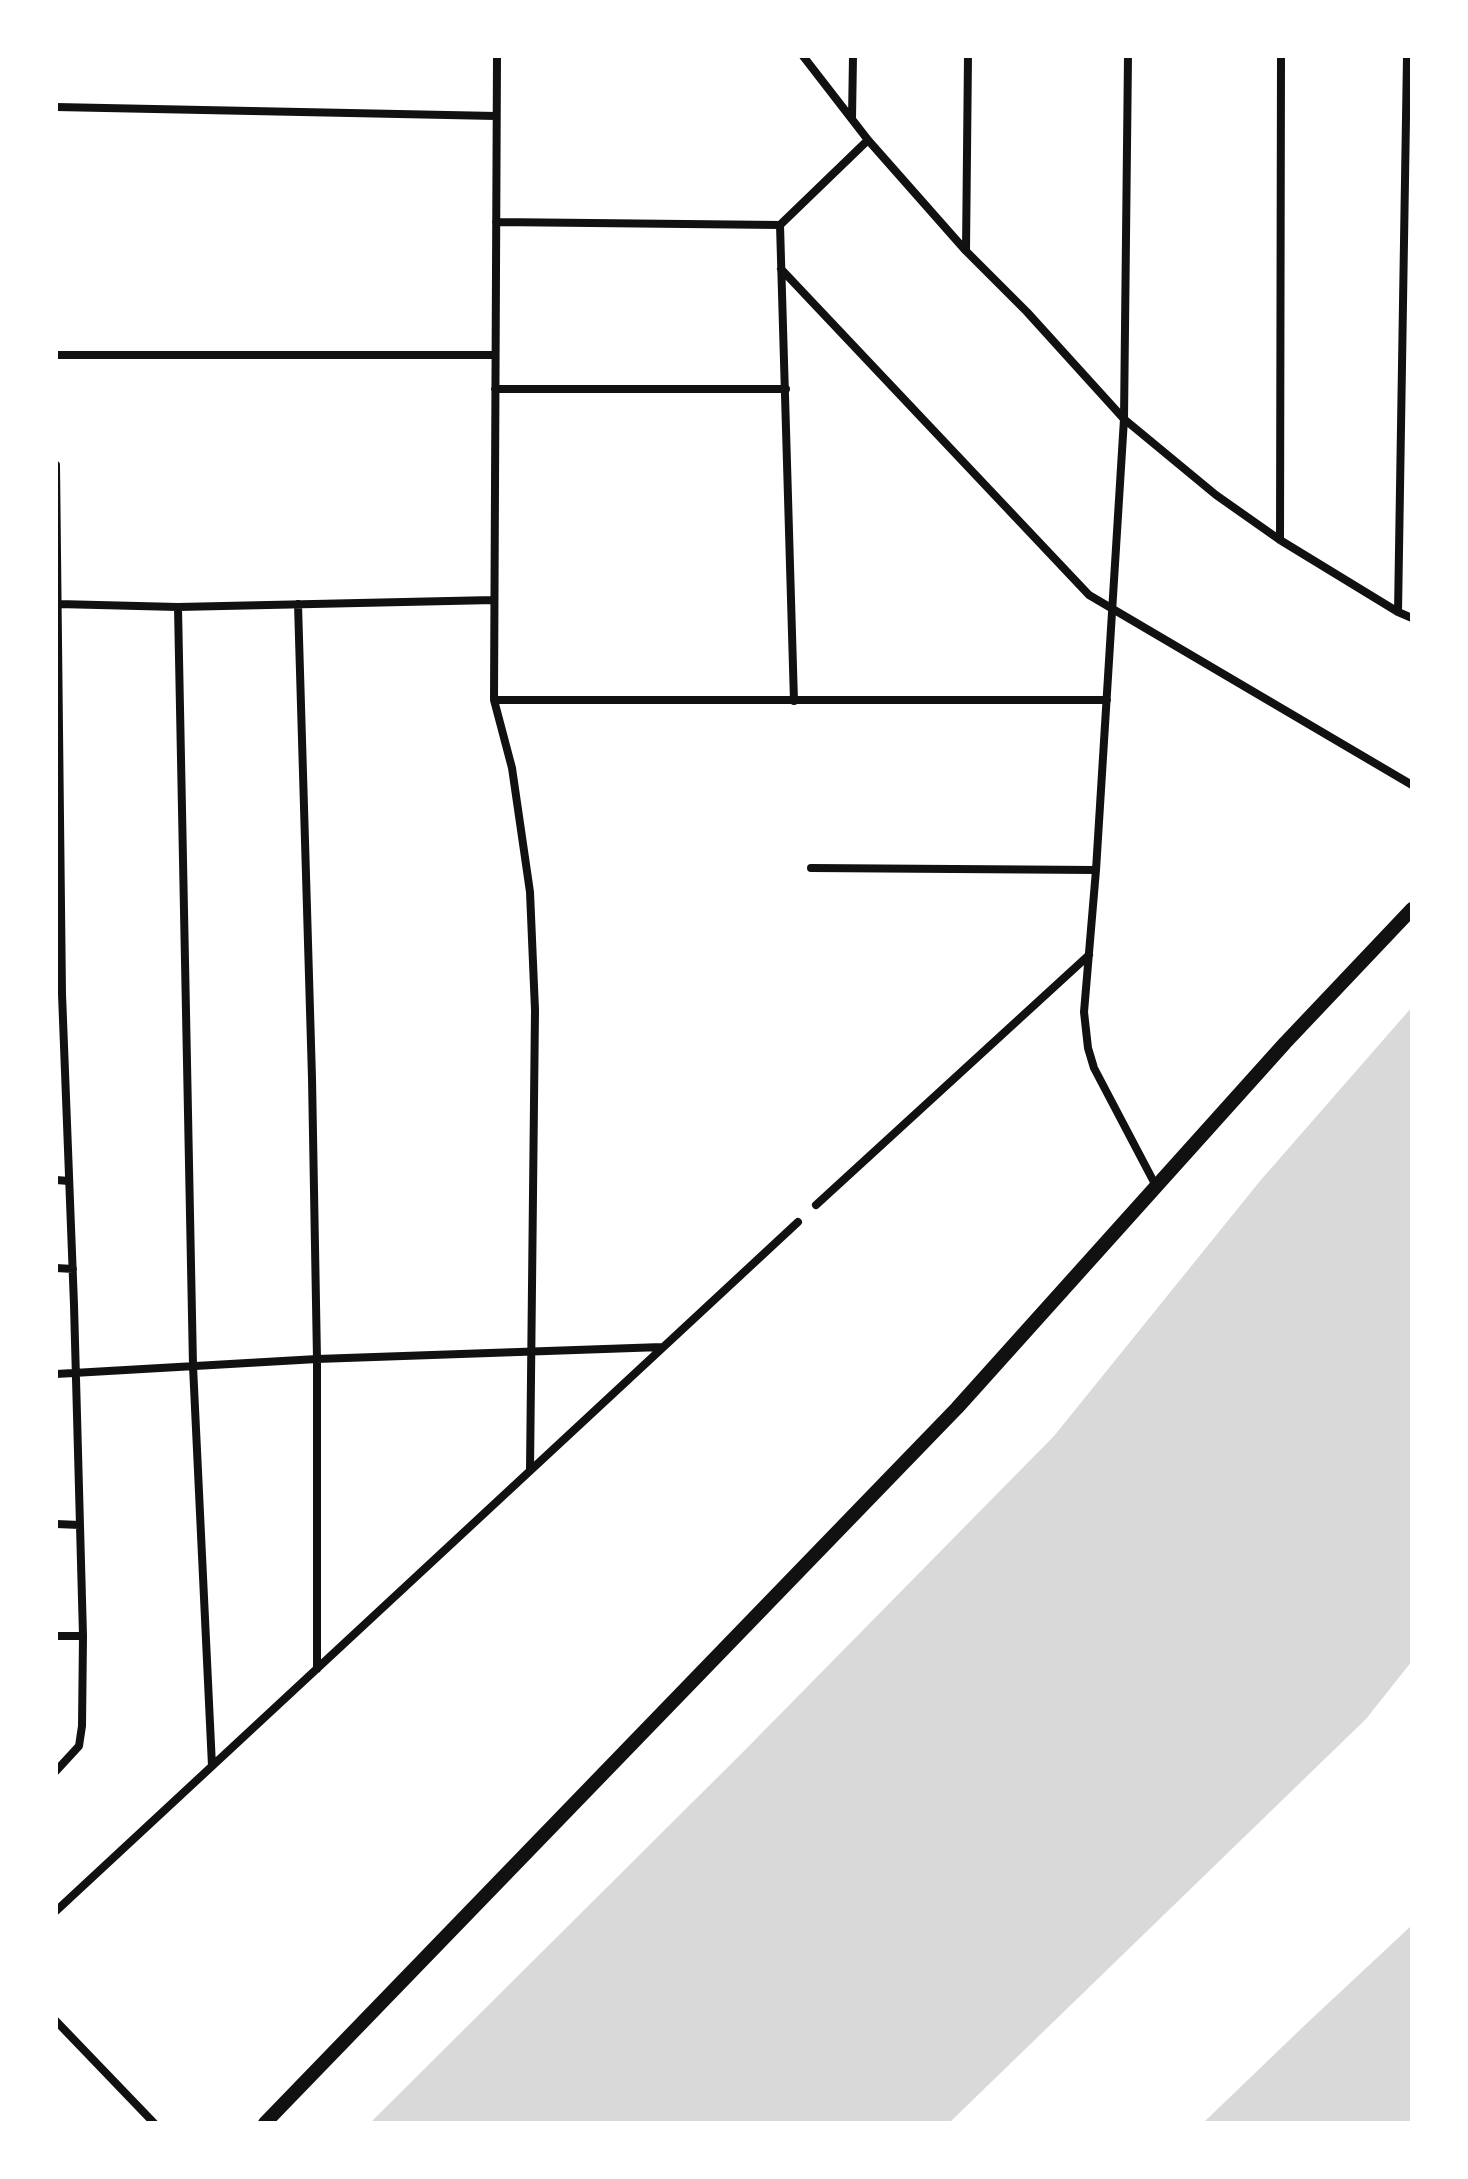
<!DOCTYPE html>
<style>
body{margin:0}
#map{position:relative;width:1468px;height:2179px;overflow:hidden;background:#fff;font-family:Quicksand,sans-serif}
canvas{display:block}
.frame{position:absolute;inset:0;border:58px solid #fff;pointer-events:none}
</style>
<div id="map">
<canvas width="1468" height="2179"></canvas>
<div class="frame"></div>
</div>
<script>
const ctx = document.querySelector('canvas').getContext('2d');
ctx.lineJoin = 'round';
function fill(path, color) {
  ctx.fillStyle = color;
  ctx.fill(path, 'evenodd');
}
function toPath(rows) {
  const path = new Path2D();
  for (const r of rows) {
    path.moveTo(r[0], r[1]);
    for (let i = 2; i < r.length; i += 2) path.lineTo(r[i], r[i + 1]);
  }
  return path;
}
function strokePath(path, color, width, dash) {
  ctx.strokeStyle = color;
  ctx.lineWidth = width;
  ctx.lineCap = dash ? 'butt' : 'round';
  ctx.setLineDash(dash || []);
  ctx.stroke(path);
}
fill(toPath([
 [1412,1007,1412,1661,1366,1719,949,2123,370,2123,744,1751,1054,1436,1260,1181],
 [1412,1925,1412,2123,1203,2123,1305,2025]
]), '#d9d9d9');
strokePath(toPath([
 [497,56,494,700,512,768,530,892,535,1010,530,1470],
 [803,56,868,140,966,251,1027,312,1124,419,1216,495,1280,540,1398,612,1412,618],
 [1128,56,1124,419,1096,870,1084,1012,1088,1048,1094,1068,1156,1186],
 [56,107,496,116],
 [852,119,853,56],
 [496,222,780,225],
 [966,250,968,56],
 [781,269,1089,595,1412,785],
 [56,355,495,355],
 [495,389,786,389],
 [56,465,62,994,74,1305,83,1636,82,1726,79,1746,56,1771],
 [1280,540,1281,56],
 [58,604,178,607,494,600],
 [298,604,312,1078,317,1359,317,1669],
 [178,607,193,1366,212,1766],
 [1398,612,1407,56],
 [494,700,1107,700],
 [794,701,780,225,868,140],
 [811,868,1096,870],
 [56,1180,69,1181],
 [816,1205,1089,955],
 [56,1268,73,1269],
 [56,1374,317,1359,662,1347],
 [56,1524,80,1525],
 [56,1636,83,1636],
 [56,1911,798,1222],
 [56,2021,154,2123]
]), '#111', 8);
strokePath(toPath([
 [265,2123,957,1408,1285,1043,1412,909]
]), '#111', 14);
</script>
